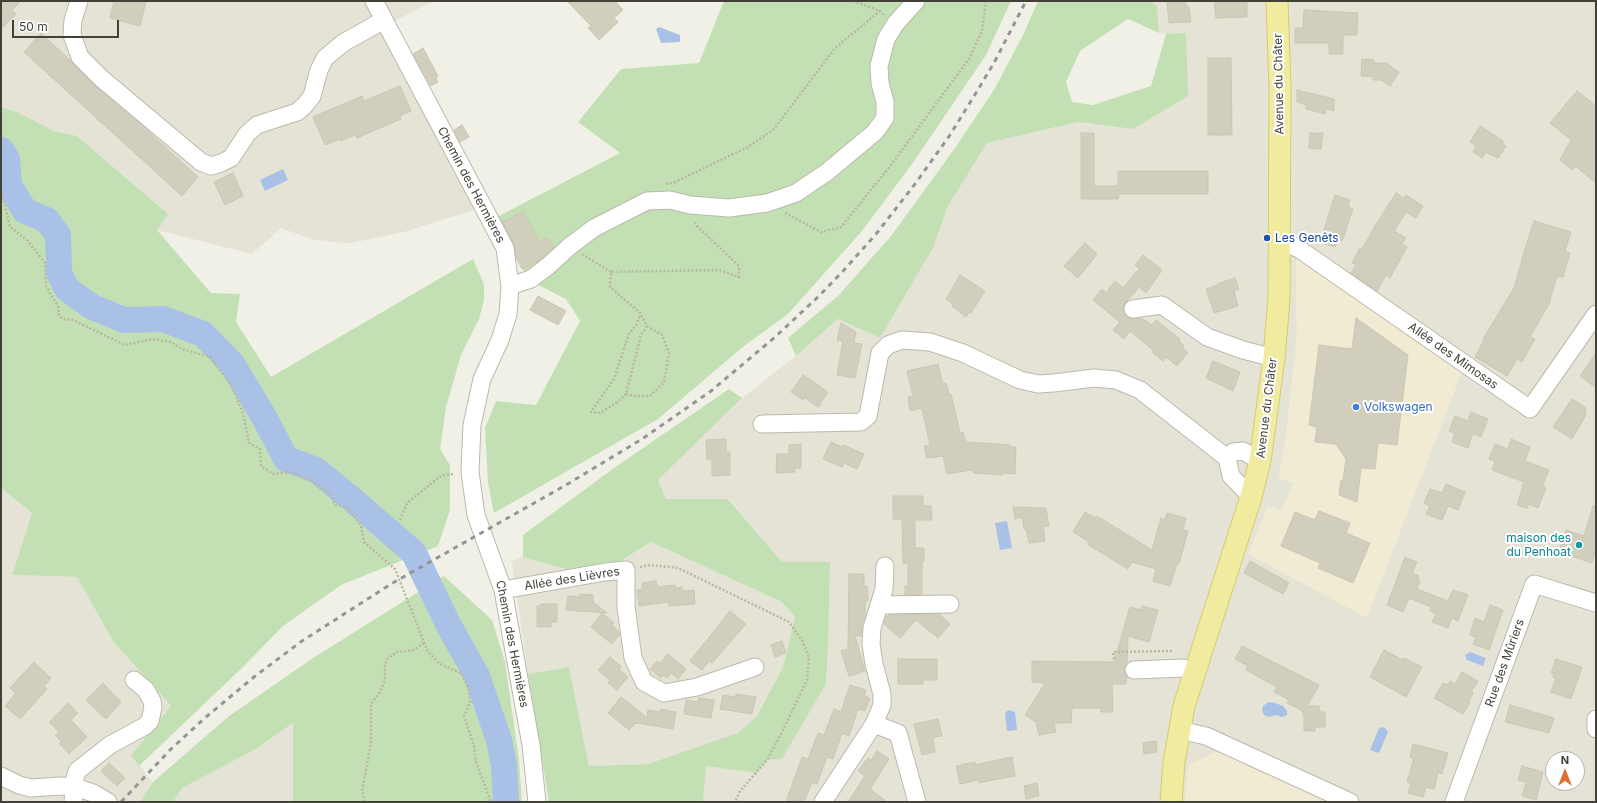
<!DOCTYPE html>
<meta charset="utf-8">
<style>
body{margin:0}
#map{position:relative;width:1597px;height:803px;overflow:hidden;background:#f1f0e7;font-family:Inter,sans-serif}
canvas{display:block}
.frame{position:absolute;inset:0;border:2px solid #434137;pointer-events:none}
.north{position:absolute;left:1545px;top:751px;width:40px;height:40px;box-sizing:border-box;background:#fff;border:1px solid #b4b3af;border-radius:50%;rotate:0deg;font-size:11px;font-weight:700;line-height:16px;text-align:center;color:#434137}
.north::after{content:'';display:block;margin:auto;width:14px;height:18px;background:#df6f30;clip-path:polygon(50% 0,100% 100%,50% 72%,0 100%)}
.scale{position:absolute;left:12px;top:20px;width:107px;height:18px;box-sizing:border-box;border:2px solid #434137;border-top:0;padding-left:5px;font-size:12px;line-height:14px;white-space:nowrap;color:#434137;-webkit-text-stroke:3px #fff;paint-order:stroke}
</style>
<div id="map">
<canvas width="1597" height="803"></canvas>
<div class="frame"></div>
<div class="north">N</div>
<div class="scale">50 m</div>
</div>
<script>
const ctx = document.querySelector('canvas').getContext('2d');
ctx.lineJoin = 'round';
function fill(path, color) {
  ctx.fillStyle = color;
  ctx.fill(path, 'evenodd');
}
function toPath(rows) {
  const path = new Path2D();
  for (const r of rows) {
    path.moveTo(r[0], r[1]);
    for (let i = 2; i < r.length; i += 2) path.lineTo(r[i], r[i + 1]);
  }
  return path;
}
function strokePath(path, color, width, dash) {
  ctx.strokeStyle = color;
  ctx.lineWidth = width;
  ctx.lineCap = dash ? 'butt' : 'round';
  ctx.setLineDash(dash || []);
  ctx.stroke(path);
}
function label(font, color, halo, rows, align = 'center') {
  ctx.font = font + ' Inter,sans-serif';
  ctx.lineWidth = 4;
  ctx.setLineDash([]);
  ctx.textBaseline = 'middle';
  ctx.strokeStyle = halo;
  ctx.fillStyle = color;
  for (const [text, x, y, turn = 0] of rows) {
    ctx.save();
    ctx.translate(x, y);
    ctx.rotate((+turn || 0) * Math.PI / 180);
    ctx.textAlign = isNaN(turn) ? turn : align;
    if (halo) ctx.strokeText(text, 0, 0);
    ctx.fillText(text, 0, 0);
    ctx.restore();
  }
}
fill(toPath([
 [1,1,433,1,393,22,489,205,404,232,351,243,331,242,311,239,281,228,252,254,157,230,168,214,77,136,54,131,17,112,1,107],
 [1151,1,1596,1,1596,802,1330,802,1188,766,1185,802,703,802,705,765,756,773,767,760,782,758,826,684,828,649,830,562,782,562,729,499,666,499,658,480,742,398,796,356,838,319,880,338,933,248,948,206,987,143,1078,122,1133,129,1186,34,1166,34,1159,33,1157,6],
 [1296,255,1367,618,1268,506,1281,511,1294,483,1279,478,1286,437,1297,335],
 [1553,759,1577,759,1577,783,1553,783],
 [1,488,32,513,12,575,77,577,113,641,171,706,131,755,153,782,140,802,1,802],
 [651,542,782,602,795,617,783,667,757,716,739,733,648,764,589,766,569,667,528,674,512,561,523,557,566,569,614,565],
 [293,723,293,802,173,802,181,788,254,750]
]), '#e4e3d5');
fill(toPath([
 [1296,254,1462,372,1367,618,1248,554,1268,506,1281,511,1293,483,1279,478,1286,437,1297,335],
 [1218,750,1330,802,1185,802,1188,766]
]), '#f1ebd4');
fill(toPath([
 [724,1,1011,1,986,55,915,160,862,231,788,314,744,346,658,419,494,513,488,483,485,428,496,401,536,405,580,321,566,299,540,286,523,270,497,217,620,153,578,122,621,69,699,63],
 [1038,1,1151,1,1157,6,1159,33,1128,19,1080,51,1066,82,1072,102,1093,105,1151,86,1166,34,1186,33,1188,96,1133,129,1078,122,987,143,948,206,933,248,880,338,838,319,796,356,788,338,838,296,891,236,955,148,994,90,1024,33],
 [1,107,17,112,54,131,77,136,168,214,157,230,211,293,240,294,236,322,271,377,473,259,484,284,484,300,479,319,461,355,446,407,440,449,450,465,450,510,438,546,341,585,283,626,243,667,139,766,131,755,171,706,113,641,77,577,12,575,32,513,1,488],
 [729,389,742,398,658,480,666,499,728,499,782,562,830,562,828,649,826,684,782,759,767,760,757,773,706,766,703,802,549,802,528,674,569,667,589,766,648,764,738,733,757,716,783,667,795,617,782,602,651,542,614,565,566,569,523,557,523,535,614,468],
 [444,576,492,620,505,662,519,760,522,802,293,802,293,723,254,750,182,788,173,802,140,802,153,782,229,716,313,658]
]), '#c3e0b4');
fill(toPath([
 [659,27,680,35,680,41,679,42,661,43,656,29],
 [283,169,288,180,265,191,260,180],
 [1007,521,1012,548,1000,550,995,523],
 [1470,652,1486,658,1483,666,1467,660,1465,655],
 [1269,702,1275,703,1283,706,1287,711,1287,715,1282,717,1276,715,1269,717,1264,715,1262,711,1263,706],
 [1008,710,1015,712,1017,730,1007,731,1005,713],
 [1382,727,1385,728,1388,732,1379,753,1370,750,1379,728]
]), '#aac1e7');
strokePath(toPath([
 [1,150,7,159,9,185,25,211,47,220,58,235,59,273,67,289,92,307,124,320,163,319,203,334,232,364,264,417,286,459,316,470,354,501,414,553,448,624,477,676,499,740,504,765,506,802]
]), '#aac1e7', 26);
const building = toPath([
 [1,1,21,1,12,10,16,14,1,29,1,1],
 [114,1,146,1,140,26,110,18,114,1],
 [567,1,615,1,623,10,614,18,618,22,599,40,588,28,591,26,567,1],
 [1167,1,1186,1,1186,7,1189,7,1191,22,1169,23,1167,1],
 [1214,1,1247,1,1247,17,1216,18,1214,1],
 [1304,10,1358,13,1357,35,1343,35,1343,54,1329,54,1329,43,1295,43,1295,28,1303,28,1304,10],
 [41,33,71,61,95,86,138,122,198,177,182,196,24,52,41,33],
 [423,48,438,76,436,78,438,82,431,86,413,54,423,48],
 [1208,58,1231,58,1232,135,1208,135,1208,58],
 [1362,59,1374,60,1374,63,1386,63,1399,72,1390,86,1381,80,1373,80,1373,77,1361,76,1362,59],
 [400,86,411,111,400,116,401,119,357,138,355,135,341,141,340,139,325,145,313,117,362,96,364,101,400,86],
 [1297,90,1334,99,1334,111,1326,109,1325,114,1306,109,1306,105,1297,102,1297,90],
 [1577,91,1596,106,1596,183,1575,166,1572,170,1560,160,1571,140,1550,123,1577,91],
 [462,125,469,137,460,142,454,130,462,125],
 [1480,126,1503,141,1502,143,1506,146,1498,158,1486,152,1482,158,1473,152,1476,146,1470,142,1480,126],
 [1081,133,1094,133,1094,186,1118,186,1118,171,1208,171,1208,194,1119,194,1118,199,1081,199,1081,133],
 [1310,133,1323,133,1321,149,1309,148,1310,133],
 [233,173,243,196,225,205,214,182,233,173],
 [1396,193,1404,198,1406,195,1423,206,1416,218,1406,212,1394,231,1406,238,1402,244,1407,247,1390,278,1386,275,1377,291,1351,273,1356,265,1352,263,1360,248,1362,249,1375,226,1396,193],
 [1335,195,1350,200,1348,207,1353,209,1342,241,1338,240,1335,247,1320,242,1335,195],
 [523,212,539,241,547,238,554,247,538,261,522,269,516,257,514,244,503,222,523,212],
 [1534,221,1571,232,1565,251,1570,253,1563,277,1557,276,1549,304,1530,337,1535,339,1522,362,1517,359,1507,376,1475,357,1484,340,1483,339,1514,288,1525,249,1534,221],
 [1085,243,1097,254,1078,278,1064,266,1085,243],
 [1143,255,1162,270,1146,293,1139,287,1124,305,1123,311,1125,315,1130,318,1141,318,1152,325,1156,320,1180,339,1179,341,1184,346,1182,348,1188,352,1177,366,1166,357,1163,361,1153,353,1154,351,1130,331,1124,339,1113,330,1120,322,1093,300,1102,289,1106,293,1115,281,1123,288,1139,269,1135,265,1143,255],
 [960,275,985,291,971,313,969,312,966,317,952,306,953,304,946,299,960,275],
 [1235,278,1239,289,1234,291,1238,306,1214,313,1206,289,1218,285,1217,284,1235,278],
 [538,296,566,311,558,325,530,310,538,296],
 [1356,318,1408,355,1397,445,1378,443,1375,469,1361,468,1357,502,1339,495,1341,480,1343,480,1346,459,1336,444,1315,442,1317,427,1309,425,1319,345,1352,349,1356,318],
 [841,323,856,332,854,343,862,344,855,378,837,375,843,341,837,340,841,323],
 [1596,353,1596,388,1580,376,1596,353],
 [1213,361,1240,372,1233,391,1206,378,1213,361],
 [938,364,943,384,946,383,949,394,951,394,960,433,963,432,966,442,1010,445,1010,447,1016,447,1015,474,1002,473,1002,475,974,473,971,470,947,474,943,456,927,458,924,446,930,445,922,408,910,411,908,397,913,396,907,371,938,364],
 [803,375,828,392,818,407,805,398,803,400,791,392,803,375],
 [1572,399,1585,407,1586,415,1572,439,1553,427,1572,399],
 [1471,412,1488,419,1481,437,1473,433,1468,448,1452,442,1455,433,1449,431,1455,416,1468,421,1471,412],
 [726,439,726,452,730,452,730,475,712,476,712,459,707,459,706,440,726,439],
 [1511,439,1530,447,1525,461,1549,470,1542,487,1546,488,1538,508,1529,504,1527,508,1517,505,1524,482,1492,470,1495,461,1489,459,1495,444,1508,449,1511,439],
 [831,442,842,447,843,445,864,454,857,469,844,463,842,467,823,459,831,442],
 [801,444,801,468,794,468,795,472,776,473,777,454,789,454,789,445,801,444],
 [1446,484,1465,492,1458,510,1448,506,1442,520,1426,514,1430,506,1424,503,1430,489,1442,493,1446,484],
 [893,496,923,496,923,506,931,506,932,520,915,520,915,548,924,548,924,562,922,562,922,594,905,595,905,586,908,586,908,563,903,563,902,519,893,519,893,496],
 [1593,506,1596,506,1596,550,1592,563,1559,552,1566,530,1584,536,1593,506],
 [1013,507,1046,508,1049,526,1043,526,1045,541,1029,543,1026,529,1024,529,1022,517,1015,519,1013,507],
 [1319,511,1350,523,1346,533,1370,543,1353,583,1318,568,1320,563,1281,546,1295,512,1315,520,1319,511],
 [1085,512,1095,518,1097,516,1152,550,1161,518,1165,520,1167,513,1186,518,1183,530,1188,531,1179,564,1177,563,1170,586,1153,581,1156,569,1132,562,1128,569,1087,544,1089,542,1073,532,1085,512],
 [1405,557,1417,562,1412,573,1419,576,1418,580,1420,581,1417,589,1448,601,1453,590,1468,595,1458,621,1452,618,1448,628,1432,622,1436,614,1430,611,1431,607,1409,598,1403,612,1387,605,1405,557],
 [1250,561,1289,583,1283,594,1244,573,1250,561],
 [849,574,864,574,864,587,867,586,868,601,865,601,865,617,862,623,861,636,855,636,865,671,849,676,841,651,848,649,849,574],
 [656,581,657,587,675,585,675,588,682,587,683,591,694,590,695,604,669,606,668,602,639,606,637,590,643,589,642,583,656,581],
 [580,594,593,595,593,602,607,613,566,610,568,596,580,597,580,594],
 [541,604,557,604,557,622,551,622,551,627,537,627,537,606,541,606,541,604],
 [1490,605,1503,610,1489,650,1473,644,1476,637,1470,635,1475,618,1484,622,1490,605],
 [1142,606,1158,610,1149,642,1128,636,1127,663,1124,670,1127,677,1126,684,1112,684,1113,712,1101,712,1101,708,1072,708,1071,723,1054,723,1056,732,1039,735,1036,722,1025,715,1045,683,1032,682,1032,661,1114,662,1130,607,1141,610,1142,606],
 [730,611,746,624,712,663,709,661,702,670,690,661,730,611],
 [602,613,614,623,612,625,619,632,620,634,612,644,591,627,602,613],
 [939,614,950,624,938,638,916,620,900,638,884,624,885,618,889,615,939,614],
 [782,641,786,653,775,657,771,645,782,641],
 [1242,646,1319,685,1307,706,1319,706,1320,712,1325,712,1325,727,1315,727,1315,731,1304,731,1304,716,1301,710,1287,703,1289,700,1274,692,1277,687,1246,670,1248,666,1235,659,1242,646],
 [1384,650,1403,660,1404,658,1422,667,1406,697,1370,677,1384,650],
 [668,654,686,669,678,679,671,673,667,678,663,675,661,678,650,669,657,661,660,663,668,654],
 [610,657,621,666,619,669,628,677,617,690,608,683,610,680,598,670,610,657],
 [898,659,937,659,937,680,923,680,923,684,898,684,898,659],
 [1556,659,1582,667,1571,699,1551,692,1556,678,1553,677,1554,673,1551,673,1556,659],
 [34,662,51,678,44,686,47,689,20,719,5,706,16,693,10,688,34,662],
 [1462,672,1478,681,1471,692,1473,693,1469,701,1470,702,1463,714,1434,698,1443,683,1448,685,1450,681,1455,684,1462,672],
 [103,683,121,702,106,719,86,700,103,683],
 [850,685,866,690,864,696,870,698,865,711,858,709,849,736,842,733,833,759,827,757,817,784,812,782,804,802,786,802,802,757,808,759,818,733,824,735,834,709,841,712,850,685],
 [736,694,756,697,752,714,720,709,723,695,736,697,736,694],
 [621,697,647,718,648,710,660,712,661,709,676,712,673,729,636,723,629,730,608,713,621,697],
 [699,698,714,700,711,718,684,714,686,700,698,702,699,698],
 [68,703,78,713,71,720,87,737,69,754,59,743,61,741,55,735,59,732,49,722,68,703],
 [1510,705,1554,718,1549,733,1505,722,1510,705],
 [938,719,942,736,933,737,935,752,922,755,914,724,938,719],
 [1156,741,1157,752,1144,754,1143,743,1156,741],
 [1413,744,1448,753,1442,774,1438,772,1434,789,1426,787,1423,797,1408,793,1411,783,1407,782,1414,758,1410,757,1413,744],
 [877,751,889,759,870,789,887,802,848,802,865,776,858,771,868,758,871,760,877,751],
 [1012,757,1015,776,988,781,979,783,978,780,960,784,956,766,975,762,975,765,1012,757],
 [109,763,125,778,117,786,101,771,109,763],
 [1522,766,1543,772,1536,800,1522,796,1526,782,1518,780,1522,766],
 [1037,783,1039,796,1026,799,1024,786,1037,783]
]);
fill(building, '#d1cebe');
strokePath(building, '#cbc7b2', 1);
const minor = toPath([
 [79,1,73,20,72,35,80,57,101,78,201,162,211,166,221,163,231,158,247,134,257,125,297,112,305,105,312,96,319,70,325,58,343,43,384,20],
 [374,1,505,248,510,286,508,314,500,340,482,379,472,425,470,472,476,515,503,590,531,745,537,802],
 [1279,240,1299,249,1530,409,1596,314],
 [510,286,531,279,548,266,570,246,594,228,647,201,670,200,690,205,729,208,767,203,796,193,827,172,875,132,885,118,885,102,880,83,879,66,886,39,896,23,916,1],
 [1133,309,1162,305,1207,337,1243,350,1274,358],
 [762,424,861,422,868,416,880,353,888,345,902,340,930,342,963,353,1020,380,1038,384,1054,383,1094,378,1116,380,1140,390,1227,458,1231,476,1251,497],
 [1227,458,1233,452,1243,451,1260,461],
 [503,590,605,572,626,570,626,607,633,658,644,682,664,693,697,687,755,667],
 [879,605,950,604],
 [1134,670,1183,668,1195,671],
 [1596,719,1596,729],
 [874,724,898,733,917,802],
 [1179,730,1206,736,1350,802],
 [1,776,19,785,31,788,61,786,75,787,93,793,108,802],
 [73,802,75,778,77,771,110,745,145,726,150,721,153,707,152,701,146,690,134,680],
 [823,802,874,724,882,705,882,694,874,664,871,644,872,628,884,589,885,566],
 [1454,802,1534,584,1596,603]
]);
const major = toPath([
 [1171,802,1174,762,1184,706,1251,497,1260,461,1274,358,1279,299,1280,87,1277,1]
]);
strokePath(minor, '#bbb9ab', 19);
strokePath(major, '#d4cb72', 23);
strokePath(toPath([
 [853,1,880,11,884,16],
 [666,184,675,182,748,147,774,129,835,48,880,11],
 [1,189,10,227,28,241,45,263,46,286,59,308,58,313,62,319,73,320,125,345,152,339,171,342,182,349,210,357,231,385,243,413,249,443,260,449,261,466,273,474,291,472,312,481,331,494,335,505,347,507,361,525,364,542,395,569,428,652,440,664,461,673,469,689,470,703,464,716,474,746,476,762,491,802],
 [785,213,821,232,841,227,888,169,969,59,982,31,986,1],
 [582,254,611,272],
 [647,326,641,335,626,394,635,396,650,396,664,382,669,353,662,335,647,326,640,313,610,287,611,272,719,270,739,277,739,266,697,226,694,221],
 [626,394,616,403,600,413,591,412,614,379,629,334,637,324,640,314],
 [400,520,407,503,442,475,455,474],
 [640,567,650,565,678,568,789,622,803,642,809,658,807,680,783,730,767,760,740,791,735,802],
 [1114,659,1113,652,1172,651],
 [365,802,362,791,371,743,371,704,380,692,385,680,385,664,388,658,397,652,414,650,424,643]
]), '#bbb79e', 2.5, [2, 2]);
strokePath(minor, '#fff', 17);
strokePath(major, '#f1eb9f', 21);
strokePath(toPath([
 [121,802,171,749,206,717,254,677,302,641,391,584,566,485,642,439,711,391,774,338,819,296,845,269,876,234,915,184,950,135,976,93,995,61,1026,1]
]), '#959595', 3, [5, 5]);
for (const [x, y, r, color] of [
 [1267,238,4,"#1a4fb4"],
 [1356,407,4,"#3f7fe0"],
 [1579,545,4,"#0f9aa8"]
]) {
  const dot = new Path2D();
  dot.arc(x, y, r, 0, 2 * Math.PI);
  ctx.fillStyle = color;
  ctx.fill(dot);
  strokePath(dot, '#fff', 1.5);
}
label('12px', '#434137', '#fff', [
 ["Avenue du Châter",1279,84,-91],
 ["Chemin des Hermières",471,185,62],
 ["Allée des Mimosas",1453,356,35],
 ["Avenue du Châter",1267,408,-83],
 ["Allée des Lièvres",572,579,-9],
 ["Chemin des Hermières",512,644,79],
 ["Rue des Mûriers",1505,663,-70]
]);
label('12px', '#164399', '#fff', [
 ["Les Genêts",1275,238]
], 'left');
label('12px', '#366cbe', '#fff', [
 ["Volkswagen",1364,407]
], 'left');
label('12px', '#0d838f', '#fff', [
 ["maison des",1571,538],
 ["du Penhoat",1571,552]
], 'right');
</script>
